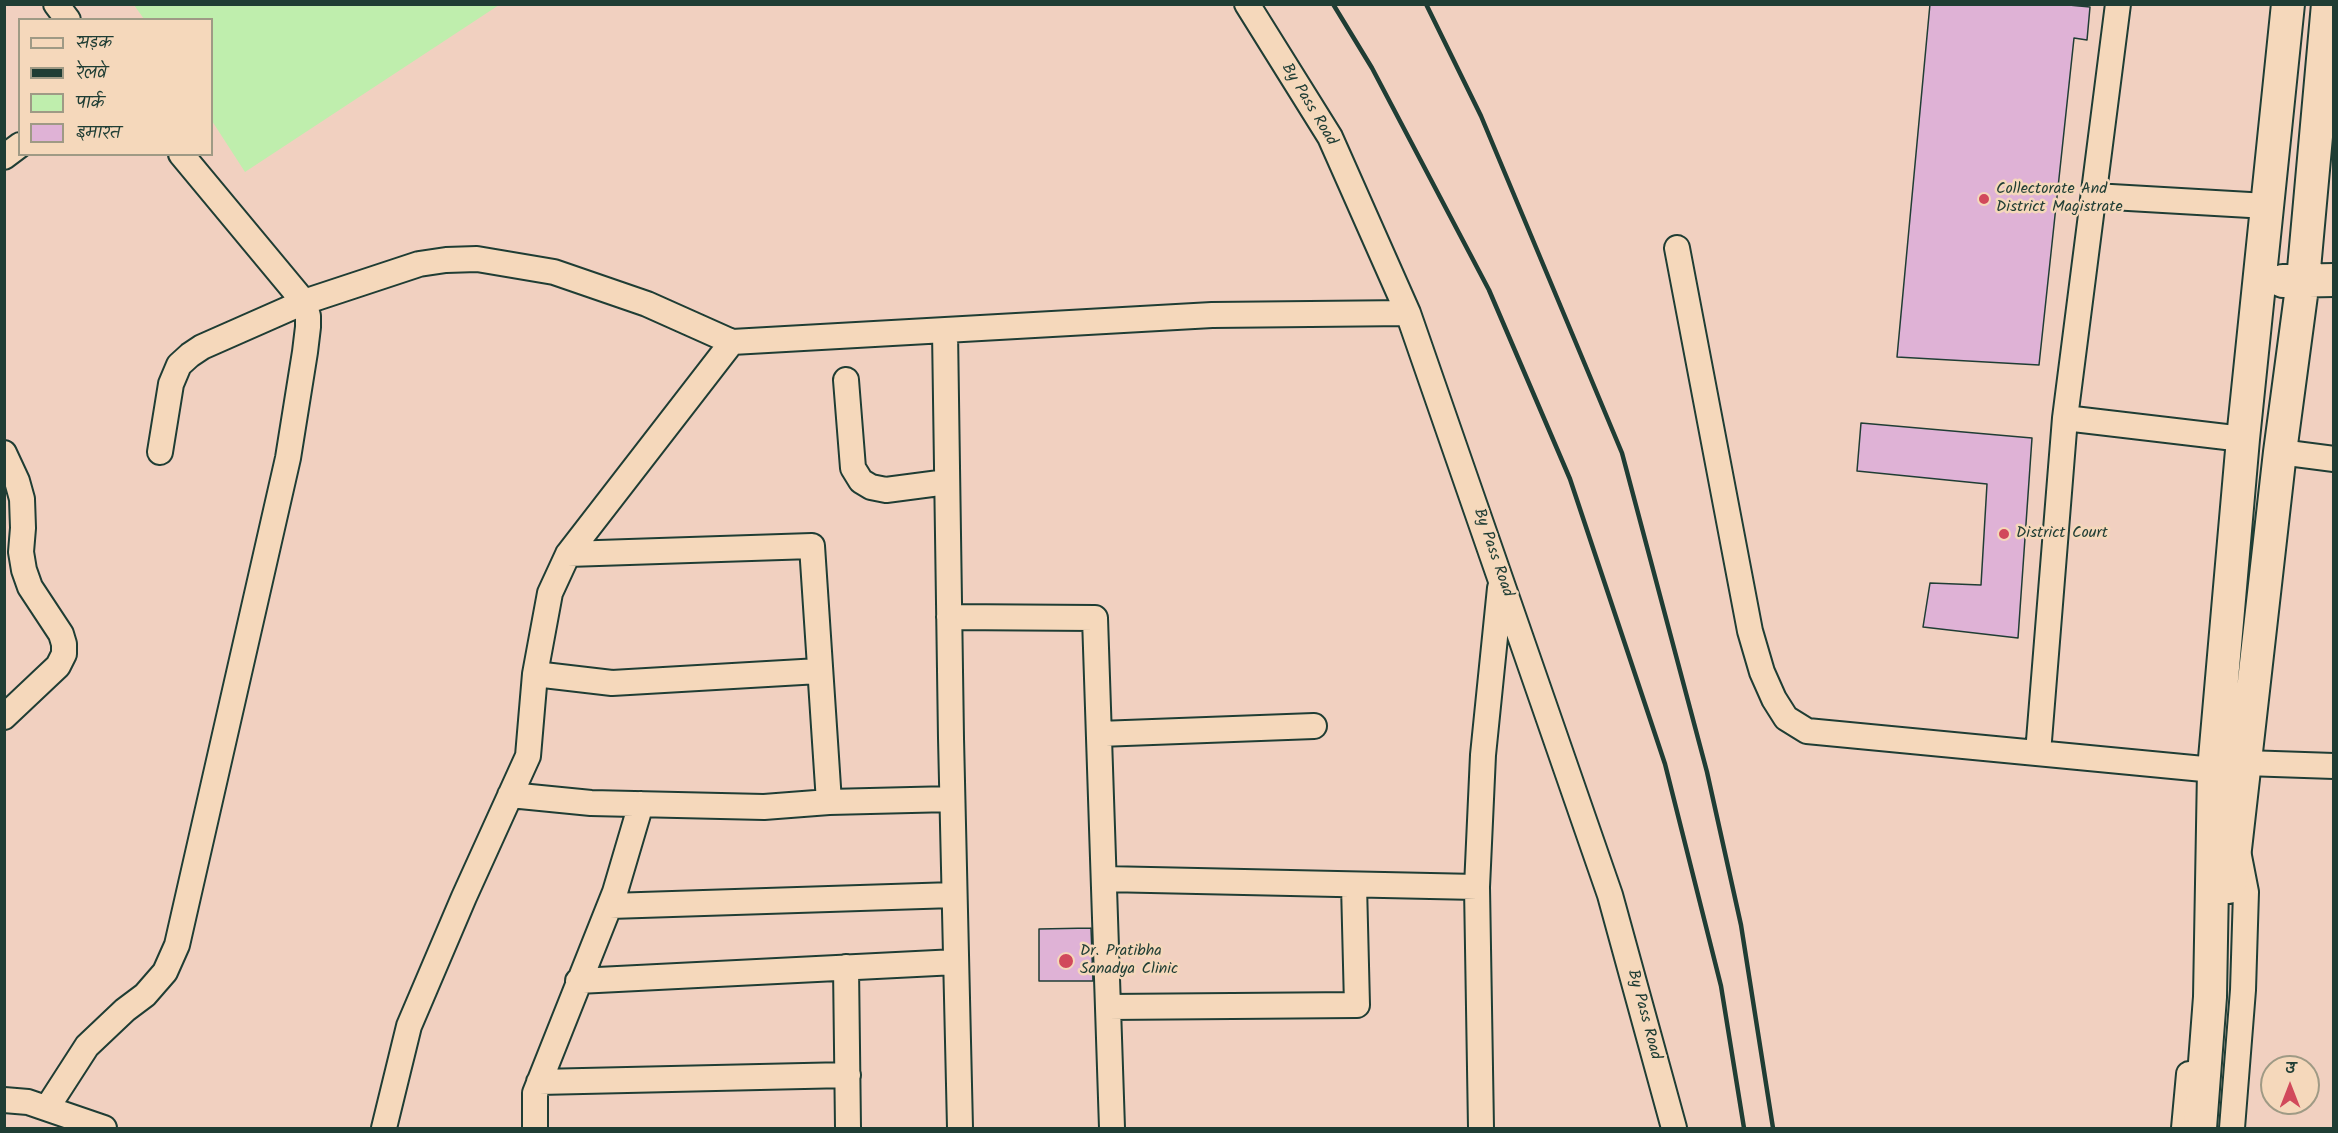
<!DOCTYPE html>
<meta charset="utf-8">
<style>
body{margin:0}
#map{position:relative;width:2338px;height:1133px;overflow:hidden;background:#f1d0c0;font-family:Kalam,"Playpen Sans Deva",sans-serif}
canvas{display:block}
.frame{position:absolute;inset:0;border:6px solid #1f3d34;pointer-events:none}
.legend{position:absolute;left:18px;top:18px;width:195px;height:138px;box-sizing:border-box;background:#f5d8bb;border:2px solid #9f9a85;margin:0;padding:8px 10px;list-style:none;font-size:18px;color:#1f3d34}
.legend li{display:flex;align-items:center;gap:12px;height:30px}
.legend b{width:30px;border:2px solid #9f9a85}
.north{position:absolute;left:2260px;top:1055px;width:60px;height:60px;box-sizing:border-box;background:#f5d8bb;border:2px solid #9f9a85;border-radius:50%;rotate:0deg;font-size:16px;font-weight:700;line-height:24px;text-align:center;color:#1f3d34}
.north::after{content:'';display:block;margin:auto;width:21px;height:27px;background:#d1495b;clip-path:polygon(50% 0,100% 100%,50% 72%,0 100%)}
</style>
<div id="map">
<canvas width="2338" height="1133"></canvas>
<div class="frame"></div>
<ul class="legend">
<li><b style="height:8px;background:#f5d8bb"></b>सड़क</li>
<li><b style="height:8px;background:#1f3d34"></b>रेलवे</li>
<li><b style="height:16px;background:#bfeead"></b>पार्क</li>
<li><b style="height:16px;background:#dfb2d6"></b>इमारत</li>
</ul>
<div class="north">उ</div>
</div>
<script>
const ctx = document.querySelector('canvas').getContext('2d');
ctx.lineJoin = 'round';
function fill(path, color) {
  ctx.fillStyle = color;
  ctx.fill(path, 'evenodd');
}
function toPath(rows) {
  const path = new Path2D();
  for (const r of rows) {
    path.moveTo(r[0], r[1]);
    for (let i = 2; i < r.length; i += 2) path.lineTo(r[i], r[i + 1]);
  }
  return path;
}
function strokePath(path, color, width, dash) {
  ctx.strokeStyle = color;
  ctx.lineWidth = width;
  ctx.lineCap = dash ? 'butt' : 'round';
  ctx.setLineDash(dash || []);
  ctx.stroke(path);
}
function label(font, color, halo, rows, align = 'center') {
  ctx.font = font + ' Kalam,sans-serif';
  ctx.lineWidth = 5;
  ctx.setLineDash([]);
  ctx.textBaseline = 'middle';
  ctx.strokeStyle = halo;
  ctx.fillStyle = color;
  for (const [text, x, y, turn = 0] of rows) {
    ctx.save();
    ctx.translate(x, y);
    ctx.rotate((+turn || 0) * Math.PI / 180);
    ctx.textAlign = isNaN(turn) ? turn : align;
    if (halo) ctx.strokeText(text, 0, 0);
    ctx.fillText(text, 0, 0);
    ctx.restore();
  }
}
fill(toPath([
 [134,5,499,5,245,172,212,121,212,20,144,19]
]), '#bfeead');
const building = toPath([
 [1930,4,2058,4,2090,7,2087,40,2074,38,2039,365,1897,357,1930,4],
 [1861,423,2032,438,2018,638,1923,627,1930,583,1981,585,1987,484,1857,471,1861,423],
 [1091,928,1093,981,1039,981,1039,929,1091,928]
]);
fill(building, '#dfb2d6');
strokePath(building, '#1f3d34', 1.5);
const minor = toPath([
 [56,4,68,20],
 [1247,4,1330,137,1408,313,1610,895,1674,1128],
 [4,157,20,145],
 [2094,196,2267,206],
 [1677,248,1750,631,1762,672,1774,699,1786,718,1807,731,2214,770],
 [945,331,951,738,960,1128],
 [846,380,853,468,861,481,871,487,886,490,947,482],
 [2065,418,2118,4],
 [160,452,171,384,179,365,190,355,202,347,304,302,419,264,446,260,477,259,554,272,647,304,732,342],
 [2280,452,2334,459],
 [4,453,17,481,22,499,23,528,21,552,24,570,30,587,61,634,64,644,64,654,58,666,4,717],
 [568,554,812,546,829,802],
 [949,617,1095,618,1112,1128],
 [535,674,612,683,819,671],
 [1099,734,1314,726],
 [2038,753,2065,418,2243,439],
 [2245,763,2334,766],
 [510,795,591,803,764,807,829,802,952,799],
 [1104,879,1477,887],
 [610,906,954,895],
 [846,967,848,1128],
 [578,981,956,962],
 [1108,1007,1357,1005,1354,885],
 [539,1082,848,1075],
 [4,1100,28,1102,104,1128],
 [47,1108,87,1046,125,1010,145,995,165,972,177,945,288,458,305,352,308,327,308,316,304,302,181,154],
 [384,1128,409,1026,464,897,528,756,535,674,550,593,568,554,732,342,1212,315,1408,313],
 [535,1128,535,1093,615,892,641,804],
 [1481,1128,1477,887,1483,755,1500,588],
 [2184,1128,2189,1074],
 [2232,1128,2243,990,2246,892,2239,856]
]);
const major = toPath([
 [2283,281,2334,280],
 [2229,887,2235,849,2280,452,2303,280,2328,4],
 [2200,1128,2210,997,2214,770,2243,439,2288,4]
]);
strokePath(minor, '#1f3d34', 28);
strokePath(major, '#1f3d34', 36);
strokePath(minor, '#f5d8bb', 24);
strokePath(major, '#f5d8bb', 32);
strokePath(toPath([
 [1333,4,1372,68,1489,290,1570,479,1665,764,1721,986,1744,1128],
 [1426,4,1481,116,1622,453,1707,772,1741,925,1773,1128]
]), '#1f3d34', 4.5);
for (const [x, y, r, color] of [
 [1984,199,6,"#d1495b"],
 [2004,534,6,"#d1495b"],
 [1066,961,8,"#d1495b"]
]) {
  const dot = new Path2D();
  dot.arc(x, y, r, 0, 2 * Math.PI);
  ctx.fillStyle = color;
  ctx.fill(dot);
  strokePath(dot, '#f5d8bb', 2);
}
label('16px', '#1f3d34', '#f5d8bb', [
 ["By Pass Road",1308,105,59],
 ["By Pass Road",1492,553,71],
 ["By Pass Road",1643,1015,75]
]);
label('16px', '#1f3d34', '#f5d8bb', [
 ["Collectorate And",1996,190],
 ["District Magistrate",1996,208],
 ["District Court",2016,534],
 ["Dr. Pratibha",1080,952],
 ["Sanadya Clinic",1080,970]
], 'left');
</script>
